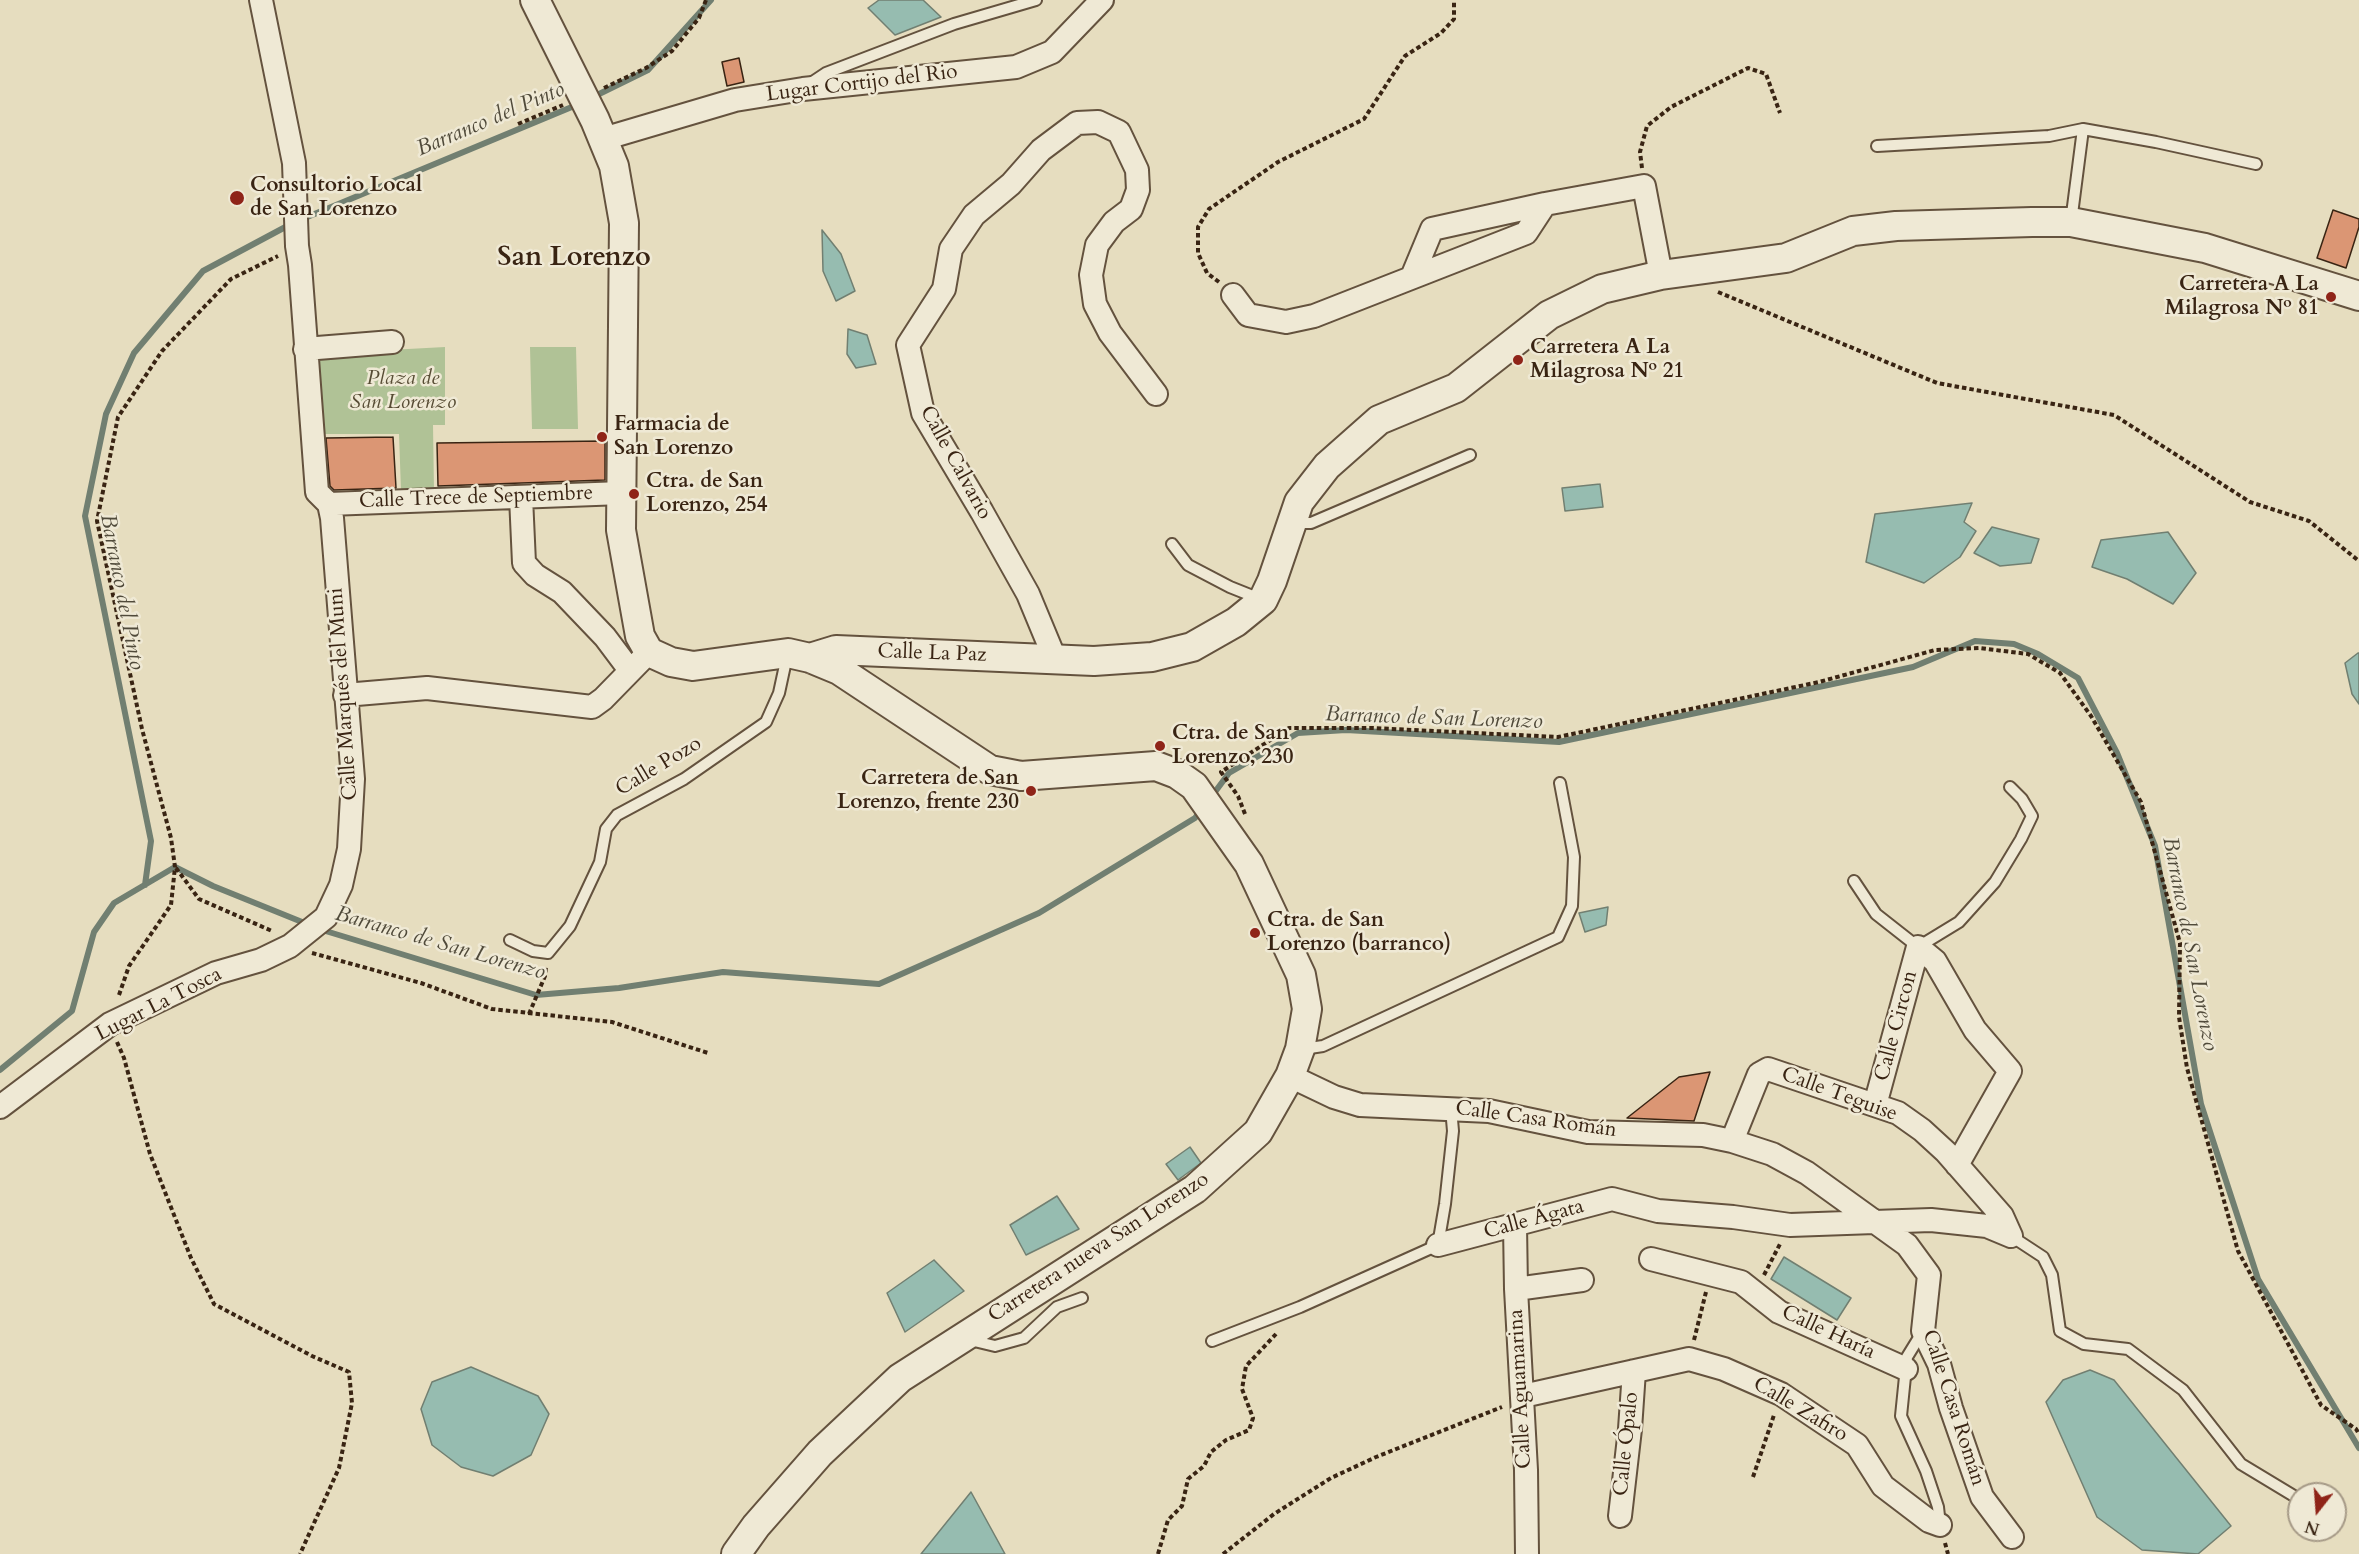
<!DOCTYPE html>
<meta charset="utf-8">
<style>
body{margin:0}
#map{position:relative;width:2359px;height:1554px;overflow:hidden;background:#e6ddbf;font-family:Cardo,serif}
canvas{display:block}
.north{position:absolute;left:2287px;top:1482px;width:60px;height:60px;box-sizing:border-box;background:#efe9d5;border:2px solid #a69a87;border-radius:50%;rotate:197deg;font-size:16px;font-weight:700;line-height:24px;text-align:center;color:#392413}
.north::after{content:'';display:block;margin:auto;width:21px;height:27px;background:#8f2418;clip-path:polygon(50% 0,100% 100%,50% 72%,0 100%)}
</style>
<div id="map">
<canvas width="2359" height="1554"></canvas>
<div class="north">N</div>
</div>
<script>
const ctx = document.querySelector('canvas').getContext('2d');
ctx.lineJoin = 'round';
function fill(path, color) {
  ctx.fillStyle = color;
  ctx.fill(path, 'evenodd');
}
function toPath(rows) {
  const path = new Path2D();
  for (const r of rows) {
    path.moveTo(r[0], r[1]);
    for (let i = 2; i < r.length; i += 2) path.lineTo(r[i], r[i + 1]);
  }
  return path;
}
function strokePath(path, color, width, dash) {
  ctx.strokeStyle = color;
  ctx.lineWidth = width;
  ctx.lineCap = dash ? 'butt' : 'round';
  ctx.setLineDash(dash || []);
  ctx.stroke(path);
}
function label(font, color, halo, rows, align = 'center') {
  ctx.font = font + ' Cardo,serif';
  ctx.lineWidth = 5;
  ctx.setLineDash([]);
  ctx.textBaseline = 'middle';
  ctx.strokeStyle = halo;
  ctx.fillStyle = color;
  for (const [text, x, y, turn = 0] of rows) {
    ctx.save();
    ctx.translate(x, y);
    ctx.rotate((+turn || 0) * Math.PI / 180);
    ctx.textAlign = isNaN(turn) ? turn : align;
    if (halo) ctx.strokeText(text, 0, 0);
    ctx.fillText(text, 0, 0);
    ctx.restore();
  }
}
fill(toPath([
 [445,347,445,425,433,425,434,491,401,491,399,434,317,434,315,354],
 [530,347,576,347,578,429,532,429]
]), '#b0c296');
const water = toPath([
 [879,0,923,0,941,17,895,35,868,8,879,0],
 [822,230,841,254,855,291,836,301,823,271,822,230],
 [848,329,867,335,876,364,856,368,847,354,848,329],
 [1600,484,1603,507,1565,511,1562,488,1600,484],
 [1972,503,1964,522,1976,531,1960,557,1924,583,1866,562,1875,514,1972,503],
 [1992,527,2039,539,2031,563,2000,566,1974,553,1992,527],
 [2168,532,2196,573,2173,604,2127,579,2092,567,2101,540,2168,532],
 [2358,653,2359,653,2359,704,2352,694,2345,663,2358,653],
 [1608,907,1606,925,1585,932,1579,913,1608,907],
 [1190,1147,1201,1163,1178,1180,1166,1164,1190,1147],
 [1057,1196,1079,1229,1026,1255,1010,1225,1057,1196],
 [1784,1257,1851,1298,1837,1320,1771,1279,1784,1257],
 [934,1260,964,1291,905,1332,887,1293,934,1260],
 [471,1367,538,1396,549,1414,531,1455,493,1476,461,1467,432,1445,421,1409,432,1382,471,1367],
 [2090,1370,2114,1380,2231,1526,2198,1554,2142,1550,2097,1517,2046,1402,2063,1380,2090,1370],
 [971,1492,1005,1554,921,1554,971,1492]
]);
fill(water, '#96bcb0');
strokePath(water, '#717f71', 1.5);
strokePath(toPath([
 [593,97,648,70,711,0],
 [300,220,579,104],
 [1212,796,1229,773,1298,733,1346,730,1559,742,1913,667,1975,641,2014,644,2038,654,2078,678,2117,753,2155,846,2201,1104,2258,1279,2359,1448],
 [145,885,151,841,85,516,106,414,134,353,203,271,291,224],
 [319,929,536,995,619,988,723,972,879,984,1039,913,1195,818,1202,809],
 [0,1070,72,1011,94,932,114,903,175,867,213,886,307,924]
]), '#717f71', 6);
const building = toPath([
 [739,58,744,82,727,86,722,62,739,58],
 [2333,210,2359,219,2359,227,2346,268,2317,258,2333,210],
 [393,437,396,488,334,490,330,486,326,438,393,437],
 [605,441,605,480,438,486,437,443,605,441],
 [1710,1072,1694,1121,1627,1118,1679,1077,1710,1072]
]);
fill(building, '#db9674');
strokePath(building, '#392413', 1.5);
const service = toPath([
 [811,83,826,73,954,24,1036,0],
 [2083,129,2156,142,2256,164],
 [1877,146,2049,136,2083,129,2071,222],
 [1292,523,1311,523,1470,455],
 [1172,544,1188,565,1230,587,1260,599],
 [1854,881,1876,914,1918,947,1959,922,1995,882,2021,839,2032,816,2022,799,2010,787],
 [510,940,533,951,548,953,570,926,600,862,606,829,617,815,684,779,766,722,779,693,787,656],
 [1303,1049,1323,1046,1558,937,1572,906,1574,857,1560,783],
 [2011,1236,2043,1257,2052,1275,2060,1331,2084,1344,2128,1349,2183,1390,2241,1464,2294,1496],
 [1923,1331,1907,1357,1901,1416,1926,1471,1938,1507,1940,1525],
 [970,1340,995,1346,1024,1338,1057,1307,1082,1298],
 [1212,1341,1300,1307,1438,1245,1445,1204,1453,1131,1451,1108]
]);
const minor = toPath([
 [603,139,735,100,803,89,1016,67,1052,52,1102,0],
 [1412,277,1432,229,1545,204,1644,186,1661,275],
 [1233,295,1248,315,1286,322,1314,316,1526,233,1545,204],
 [305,349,392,342],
 [521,497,524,563,535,575,562,592,605,637,629,669],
 [329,504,622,493],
 [1055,659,1028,594,982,512,923,413,908,345,944,289,951,249,974,215,1011,184,1041,150,1077,123,1098,122,1119,132,1137,170,1138,190,1131,209,1114,222,1097,245,1091,275,1095,304,1110,333,1156,394],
 [345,695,427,688,592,707,603,699,649,652],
 [1290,1076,1334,1097,1360,1105,1489,1111,1588,1132,1703,1135,1732,1141,1772,1154,1807,1173,1907,1245,1929,1275,1923,1331,1939,1364,1951,1408,1982,1497,2012,1537],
 [1875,1105,1918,947,1935,961,1975,1030,2010,1071,1957,1165],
 [0,1107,110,1024,216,973,261,960,290,946,326,917,341,885,349,849,353,779,332,518,329,504,317,492,300,265,297,246,294,163,261,0],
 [1732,1141,1759,1074,1768,1069,1898,1113,1922,1130,1946,1152,2002,1216,2011,1236],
 [1515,1225,1516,1289,1526,1470,1527,1554],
 [1438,1245,1612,1199,1658,1211,1733,1217,1790,1225,1931,1220,1987,1226,2011,1236],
 [1651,1259,1741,1282,1779,1312,1906,1369],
 [1516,1289,1582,1280],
 [1523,1396,1689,1359,1724,1369,1781,1394,1857,1445,1883,1486,1929,1521,1940,1525],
 [1620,1516,1630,1429,1634,1371]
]);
const tertiary = toPath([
 [535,0,595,120,614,166,624,223,621,530,640,636,649,652,671,662,693,666,788,653,810,658,839,670,990,770,1021,776,1156,766,1177,774,1194,786,1249,864,1301,975,1307,1009,1300,1049,1290,1076,1258,1132,1195,1189,900,1378,820,1453,756,1526,736,1554],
 [810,658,836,650,1094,661,1152,657,1192,647,1236,622,1263,600,1272,581,1299,502,1327,466,1379,420,1456,388,1549,315,1602,289,1661,275,1786,258,1853,231,1896,226,2032,222,2071,222,2205,248,2359,296]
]);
strokePath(service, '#64523e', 14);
strokePath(minor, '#64523e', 26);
strokePath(tertiary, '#64523e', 32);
strokePath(toPath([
 [604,88,646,68,672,51,699,18,706,0],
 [518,124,563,105],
 [1642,168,1640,152,1647,126,1671,107,1748,68,1766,74,1780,113],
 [1219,282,1207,273,1198,253,1198,227,1209,209,1278,162,1364,119,1405,56,1441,33,1454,19,1454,0],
 [1718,292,1937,383,2114,415,2250,502,2309,521,2359,561],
 [1245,814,1238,796,1221,772,1289,728,1372,728,1558,737,1819,682,1935,650,1979,648,2028,654,2060,673,2091,716,2141,802,2180,943,2179,1017,2187,1068,2238,1251,2321,1405,2356,1429,2359,1434],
 [176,868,199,899,272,931],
 [312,953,421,983,492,1009,612,1022,708,1053],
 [119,995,129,966,171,905,175,867,171,838,142,729,97,521,118,417,162,351,231,279,278,256],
 [529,1014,545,976,546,966],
 [117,1042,124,1058,150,1154,191,1258,214,1304,312,1356,349,1372,352,1403,339,1468,300,1554],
 [1764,1275,1780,1244],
 [1694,1340,1706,1292],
 [1753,1477,1774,1415],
 [1945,1543,1948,1554],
 [1158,1554,1168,1520,1182,1506,1188,1479,1204,1466,1211,1452,1226,1440,1249,1430,1253,1418,1242,1389,1246,1366,1276,1334],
 [1223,1554,1274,1514,1331,1478,1376,1457,1502,1407]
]), '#392413', 4, [4.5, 3]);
strokePath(service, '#efe9d5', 10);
strokePath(minor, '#efe9d5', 22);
strokePath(tertiary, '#efe9d5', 28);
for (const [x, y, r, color] of [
 [237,198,8,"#8f2418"],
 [2331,297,6,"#8f2418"],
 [1518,360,6,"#8f2418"],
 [602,437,6,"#8f2418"],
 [634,494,6,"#8f2418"],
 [1160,746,6,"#8f2418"],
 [1031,791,6,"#8f2418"],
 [1255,933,6,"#8f2418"]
]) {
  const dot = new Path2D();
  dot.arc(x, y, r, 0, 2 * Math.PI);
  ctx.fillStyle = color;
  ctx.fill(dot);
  strokePath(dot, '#efe9d5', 2);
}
label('21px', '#392413', '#efe9d5', [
 ["Lugar Cortijo del Rio",862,84,-7],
 ["Calle Calvario",955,463,61],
 ["Calle Trece de Septiembre",476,498,-2],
 ["Calle La Paz",932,654,2],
 ["Calle Marqués del Muni",344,694,-94],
 ["Calle Pozo",659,767,-31],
 ["Lugar La Tosca",159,1005,-27],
 ["Calle Circon",1897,1026,-75],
 ["Calle Teguise",1839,1095,20],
 ["Calle Casa Román",1536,1120,8],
 ["Calle Ágata",1534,1220,-15],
 ["Carretera nueva San Lorenzo",1099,1248,-33],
 ["Calle Haría",1828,1333,25],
 ["Calle Aguamarina",1521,1389,-93],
 ["Calle Casa Román",1953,1408,72],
 ["Calle Zafiro",1800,1410,31],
 ["Calle Ópalo",1627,1444,-84]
]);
label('bold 21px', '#392413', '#efe9d5', [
 ["Consultorio Local",250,186],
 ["de San Lorenzo",250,210],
 ["Carretera A La",2319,285,"right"],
 ["Milagrosa Nº 81",2319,309,"right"],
 ["Carretera A La",1530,348],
 ["Milagrosa Nº 21",1530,372],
 ["Farmacia de",614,425],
 ["San Lorenzo",614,449],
 ["Ctra. de San",646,482],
 ["Lorenzo, 254",646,506],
 ["Ctra. de San",1172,734],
 ["Lorenzo, 230",1172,758],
 ["Carretera de San",1019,779,"right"],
 ["Lorenzo, frente 230",1019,803,"right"],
 ["Ctra. de San",1267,921],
 ["Lorenzo (barranco)",1267,945]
], 'left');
label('italic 21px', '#574c34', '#efe9d5', [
 ["Plaza de",403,379],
 ["San Lorenzo",403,403]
]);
label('italic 22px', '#504a3a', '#efe9d5', [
 ["Barranco del Pinto",491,120,-23],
 ["Barranco del Pinto",121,592,79],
 ["Barranco de San Lorenzo",1434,719,2],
 ["Barranco de San Lorenzo",440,944,16],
 ["Barranco de San Lorenzo",2189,944,79]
]);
label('bold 27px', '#392413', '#efe9d5', [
 ["San Lorenzo",574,259]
]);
</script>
